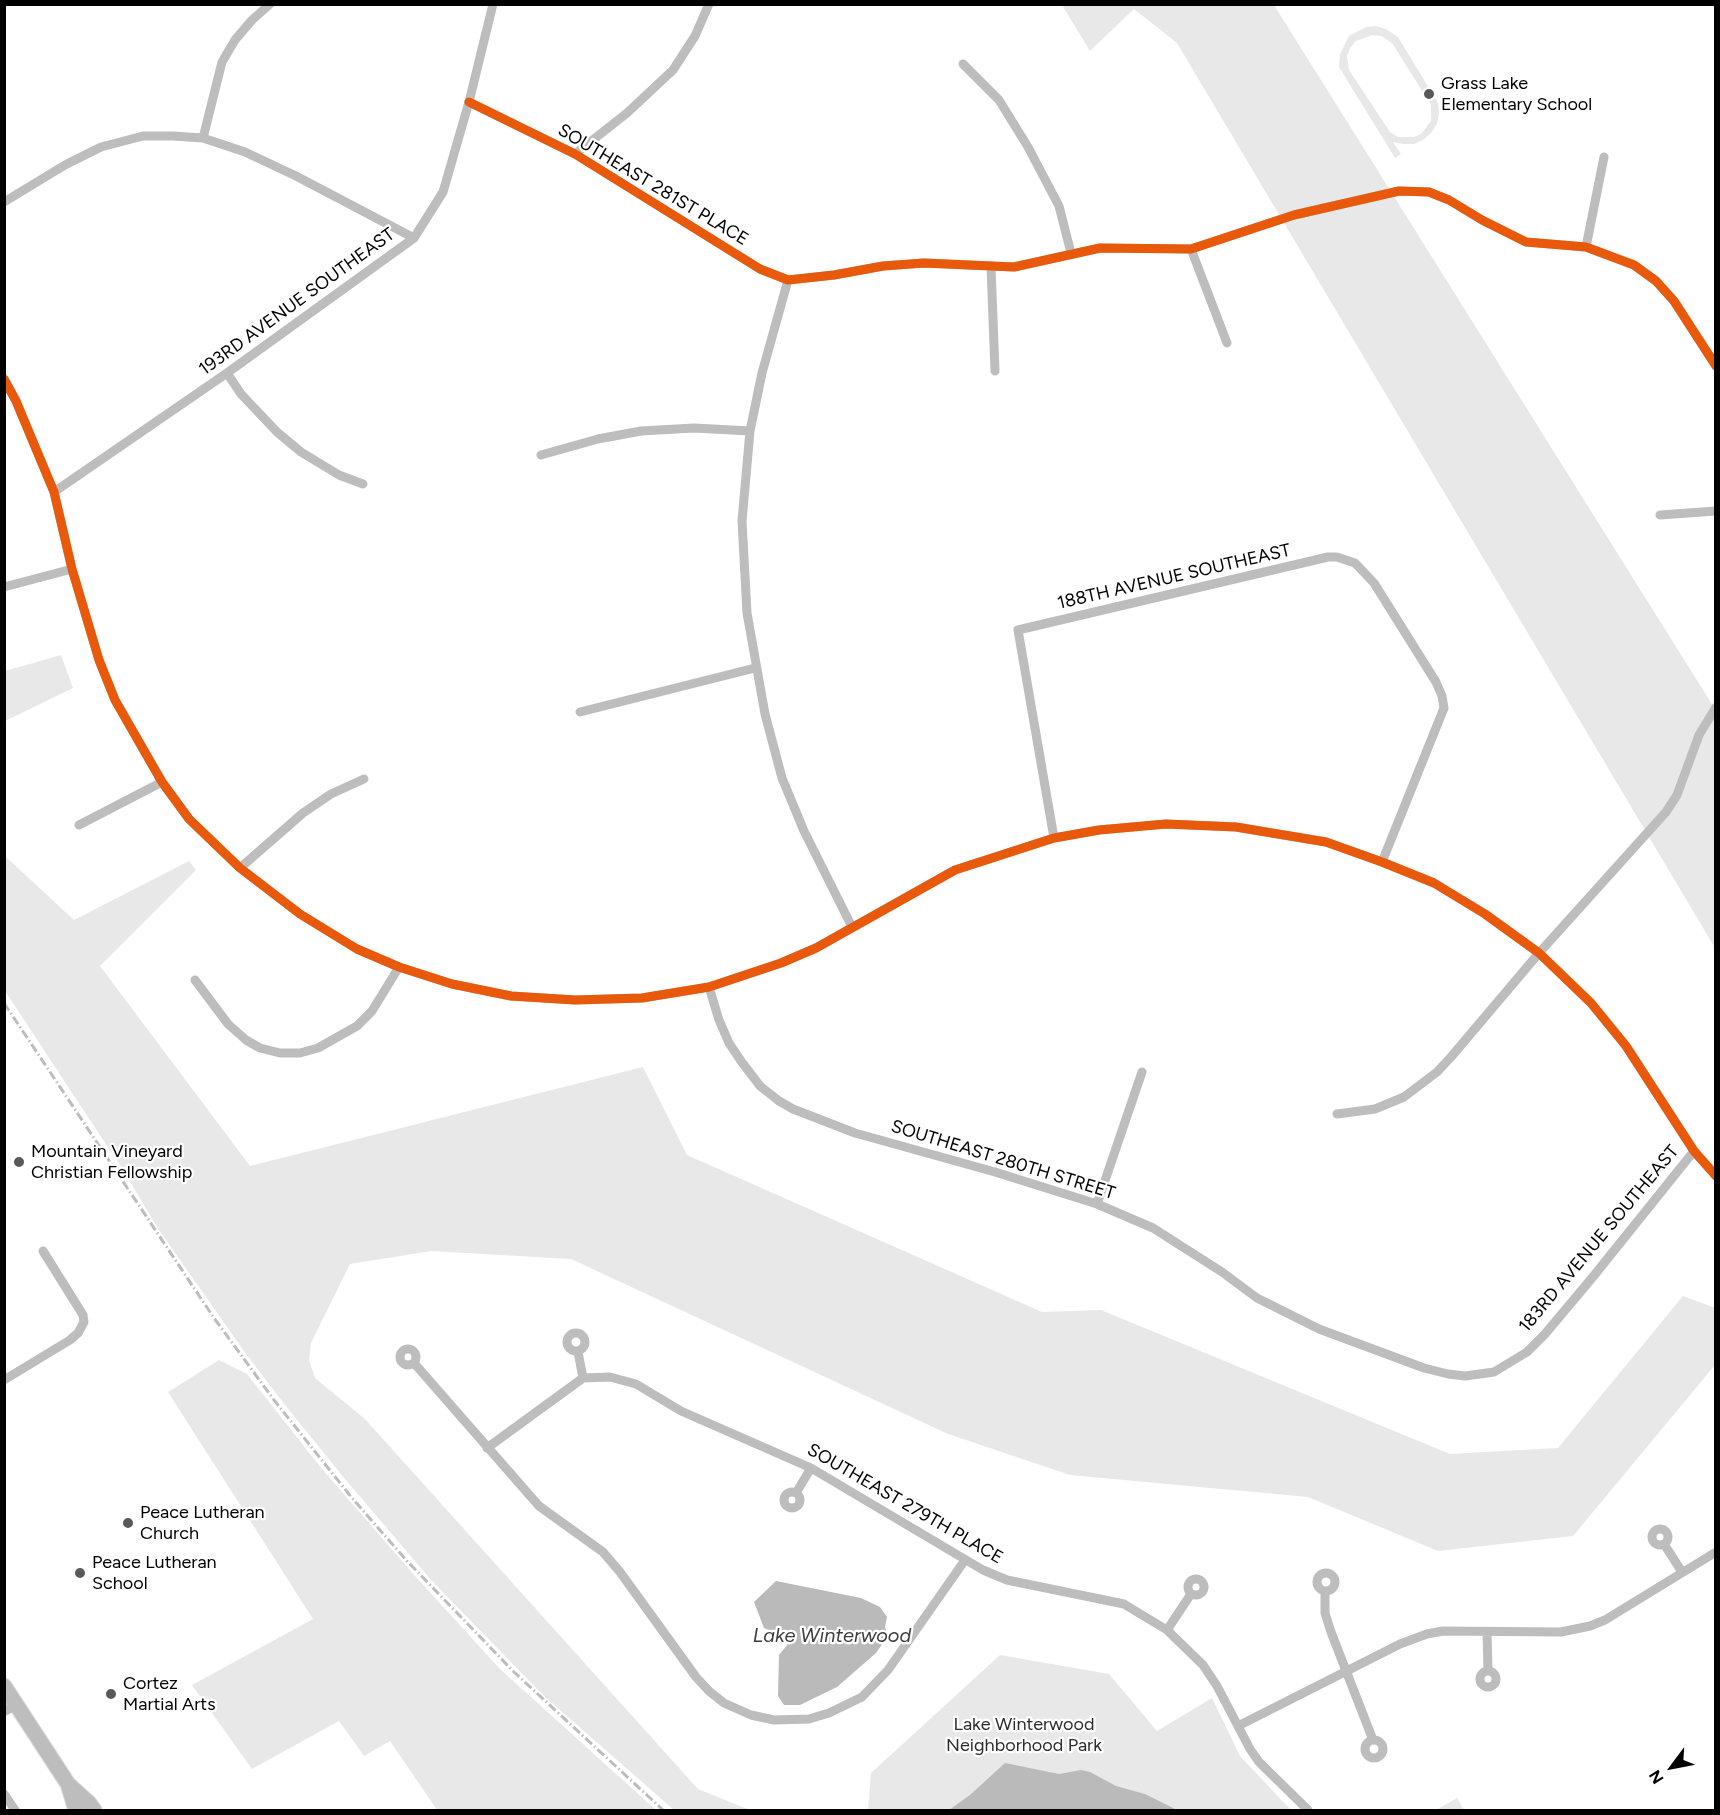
<!DOCTYPE html>
<style>
body{margin:0}
#map{position:relative;width:1720px;height:1815px;overflow:hidden;background:#fff;font-family:Figtree,sans-serif}
canvas{display:block}
.frame{position:absolute;inset:0;border:6px solid #000;pointer-events:none}
.north{position:absolute;left:1642px;top:1737px;width:60px;height:60px;-webkit-text-stroke:4px #fff;paint-order:stroke;rotate:238deg;font-size:16px;font-weight:700;line-height:24px;text-align:center;color:#000}
.north::after{content:'';display:block;margin:auto;width:21px;height:27px;background:#000;clip-path:polygon(50% 0,100% 100%,50% 72%,0 100%)}
</style>
<div id="map">
<canvas width="1720" height="1815"></canvas>
<div class="frame"></div>
<div class="north">N</div>
</div>
<script>
const ctx = document.querySelector('canvas').getContext('2d');
ctx.lineJoin = 'round';
function fill(path, color) {
  ctx.fillStyle = color;
  ctx.fill(path, 'evenodd');
}
function toPath(rows) {
  const path = new Path2D();
  for (const r of rows) {
    if (r.length === 3) {
      path.moveTo(r[0] + r[2], r[1]);
      path.arc(r[0], r[1], r[2], 0, 2 * Math.PI);
      continue;
    }
    path.moveTo(r[0], r[1]);
    for (let i = 2; i < r.length; i += 2) path.lineTo(r[i], r[i + 1]);
  }
  return path;
}
function strokePath(path, color, width, dash) {
  ctx.strokeStyle = color;
  ctx.lineWidth = width;
  ctx.lineCap = dash ? 'butt' : 'round';
  ctx.setLineDash(dash || []);
  ctx.stroke(path);
}
function label(font, color, halo, rows, align = 'center') {
  ctx.font = font + ' Figtree,sans-serif';
  ctx.lineWidth = 4.5;
  ctx.setLineDash([]);
  ctx.textBaseline = 'middle';
  ctx.strokeStyle = halo;
  ctx.fillStyle = color;
  for (const [text, x, y, turn = 0] of rows) {
    ctx.save();
    ctx.translate(x, y);
    ctx.rotate((+turn || 0) * Math.PI / 180);
    ctx.textAlign = isNaN(turn) ? turn : align;
    if (halo) ctx.strokeText(text, 0, 0);
    ctx.fillText(text, 0, 0);
    ctx.restore();
  }
}
fill(toPath([
 [1062,5,1274,5,1715,709,1715,948,1177,43,1134,9,1090,51],
 [1376,26,1386,29,1398,37,1438,103,1439,113,1437,124,1431,133,1423,140,1414,144,1403,144,1393,142,1401,154,1395,158,1339,67,1340,54,1349,36,1366,27],
 [1372,35,1381,36,1392,43,1431,105,1431,121,1421,134,1414,137,1398,137,1390,132,1349,70,1347,56,1350,48,1356,41],
 [61,655,73,688,5,721,5,671],
 [4,855,74,920,189,861,196,870,100,966,250,1166,643,1067,687,1155,1042,1312,1101,1310,1450,1454,1558,1448,1683,1296,1715,1308,1715,1365,1573,1536,1438,1551,1308,1497,1070,1475,948,1434,571,1259,431,1251,350,1264,311,1343,309,1360,315,1378,365,1419,698,1789,750,1810,674,1810,544,1696,431,1580,345,1479,285,1405,246,1354,159,1230,121,1167,5,991],
 [219,1360,247,1374,322,1469,416,1577,500,1669,656,1810,437,1810,390,1741,364,1756,339,1721,252,1769,192,1685,313,1619,168,1392],
 [1000,1655,1109,1674,1157,1731,1212,1698,1240,1756,1291,1810,868,1810,871,1773],
 [1457,1798,1464,1810,1436,1810]
]), '#e8e8e8');
fill(toPath([
 [776,1581,861,1598,880,1607,887,1617,885,1627,888,1636,876,1653,837,1687,800,1705,784,1705,778,1696,779,1655,788,1644,781,1635,764,1628,754,1602],
 [1005,1763,1059,1774,1081,1770,1090,1772,1116,1786,1145,1794,1177,1810,949,1810,970,1795]
]), '#bababa');
const primary = toPath([
 [4,1686,68,1784,89,1803,94,1810],
 [68,1784,76,1810]
]);
strokePath(primary, '#dbdbdb', 17);
strokePath(toPath([
 [963,64,999,100,1028,147,1059,206,1071,253],
 [469,102,575,154,760,269,788,280,834,275,883,266,924,263,1014,267,1100,248,1191,249,1294,215,1399,191,1429,192,1449,200,1482,220,1526,242,1586,247,1634,265,1656,281,1674,301,1716,366],
 [203,138,222,62,235,40,252,20,270,4],
 [575,154,627,113,673,70,695,36,709,4],
 [4,202,65,165,101,147,143,136,173,136,203,138,245,152,296,176,414,238],
 [1586,247,1604,157],
 [1191,249,1227,343],
 [991,267,995,371],
 [788,280,762,373,750,431,742,521,747,613,765,714,782,778,804,831,852,927],
 [227,373,241,394,277,432,301,452,339,475,363,484],
 [4,379,16,401,54,492,72,569,99,660,115,700,162,782,189,819,240,868,300,914,357,949,399,967,452,984,511,996,575,1000,642,998,709,987,781,963,816,948,955,870,1054,838,1099,830,1166,824,1236,827,1326,842,1382,862,1434,883,1485,914,1539,953,1591,1003,1626,1046,1694,1151,1716,1176],
 [541,455,598,439,641,431,694,428,750,431],
 [54,492,227,373,414,238,443,192,469,102,493,4],
 [1660,515,1716,511],
 [4,587,72,569],
 [580,712,755,668],
 [79,825,162,782],
 [1054,838,1018,630,1328,557,1337,557,1355,563,1374,583,1436,682,1442,696,1444,708,1382,862],
 [240,868,303,813,331,794,364,779],
 [195,980,228,1024,246,1040,260,1048,280,1053,300,1053,318,1048,357,1026,372,1011,399,967],
 [709,987,719,1020,729,1043,741,1061,760,1086,779,1101,793,1109,855,1133,995,1172,1097,1204,1153,1228,1222,1272,1257,1298,1319,1329,1424,1368,1448,1374,1465,1376,1494,1372,1527,1352,1545,1334,1592,1278,1694,1151],
 [1337,1114,1375,1109,1404,1097,1437,1072,1451,1057,1539,953,1666,812,1677,795,1699,735,1716,707],
 [1097,1204,1142,1072],
 [576,1342,9],
 [408,1357,8],
 [578,1352,583,1378],
 [414,1363,539,1506,603,1552,620,1572,696,1677,709,1691,724,1703,751,1715,774,1720,809,1719,829,1713,862,1697,888,1670,965,1560],
 [583,1378,610,1377,636,1384,681,1411,811,1468,983,1570,1007,1580,1124,1604,1142,1615,1167,1630,1203,1665,1217,1686,1250,1749,1259,1762,1308,1810],
 [4,1380,70,1340,78,1333,84,1322,83,1315,43,1251],
 [487,1448,583,1378],
 [792,1500,8],
 [796,1493,811,1468],
 [1660,1537,8],
 [1664,1544,1682,1572],
 [1326,1582,9],
 [1196,1587,8],
 [1325,1591,1325,1613,1331,1632,1373,1740],
 [1167,1630,1191,1594],
 [1487,1632,1488,1671],
 [1488,1679,8],
 [4,1712,17,1704],
 [1238,1726,1400,1644,1427,1634,1443,1631,1561,1632,1590,1626,1605,1620,1716,1552],
 [1374,1749,9],
 [4,1794,15,1810]
]), '#bdbdbd', 9);
strokePath(primary, '#bdbdbd', 15);
strokePath(toPath([
 [4,1003,214,1318,274,1400,352,1498,407,1561,514,1672,663,1810]
]), '#bdbdbd', 3, [9, 3, 1.5, 3]);
strokePath(toPath([
 [469,102,575,154,760,269,788,280,834,275,883,266,924,263,1014,267,1100,248,1191,249,1294,215,1399,191,1429,192,1449,200,1482,220,1526,242,1586,247,1634,265,1656,281,1674,301,1716,366],
 [4,379,16,401,54,492,72,569,99,660,115,700,162,782,189,819,240,868,300,914,357,949,399,967,452,984,511,996,575,1000,642,998,709,987,781,963,816,948,955,870,1054,838,1099,830,1166,824,1236,827,1326,842,1382,862,1434,883,1485,914,1539,953,1591,1003,1626,1046,1694,1151,1716,1176]
]), '#e8590c', 9);
for (const [x, y, r, color] of [
 [1429,94,6,"#595959"],
 [19,1162,6,"#595959"],
 [128,1523,6,"#595959"],
 [80,1573,6,"#595959"],
 [111,1694,6,"#595959"]
]) {
  const dot = new Path2D();
  dot.arc(x, y, r, 0, 2 * Math.PI);
  ctx.fillStyle = color;
  ctx.fill(dot);
  strokePath(dot, '#fff', 2);
}
label('18px', '#000', '#fff', [
 ["Grass Lake",1441,84],
 ["Elementary School",1441,105],
 ["Mountain Vineyard",31,1152],
 ["Christian Fellowship",31,1173],
 ["Peace Lutheran",140,1513],
 ["Church",140,1534],
 ["Peace Lutheran",92,1563],
 ["School",92,1584],
 ["Cortez",123,1684],
 ["Martial Arts",123,1705]
], 'left');
label('18px', '#000', '#fff', [
 ["SOUTHEAST 281ST PLACE",653,185,31],
 ["193RD AVENUE SOUTHEAST",297,302,-36],
 ["188TH AVENUE SOUTHEAST",1174,577,-13],
 ["SOUTHEAST 280TH STREET",1003,1160,17],
 ["183RD AVENUE SOUTHEAST",1599,1239,-50],
 ["SOUTHEAST 279TH PLACE",905,1504,30]
]);
label('18px', '#2c2c2c', '#fff', [
 ["Lake Winterwood",1024,1725],
 ["Neighborhood Park",1024,1746]
]);
label('italic 20px', '#3d3d3d', '#fff', [
 ["Lake Winterwood",832,1636]
]);
</script>
